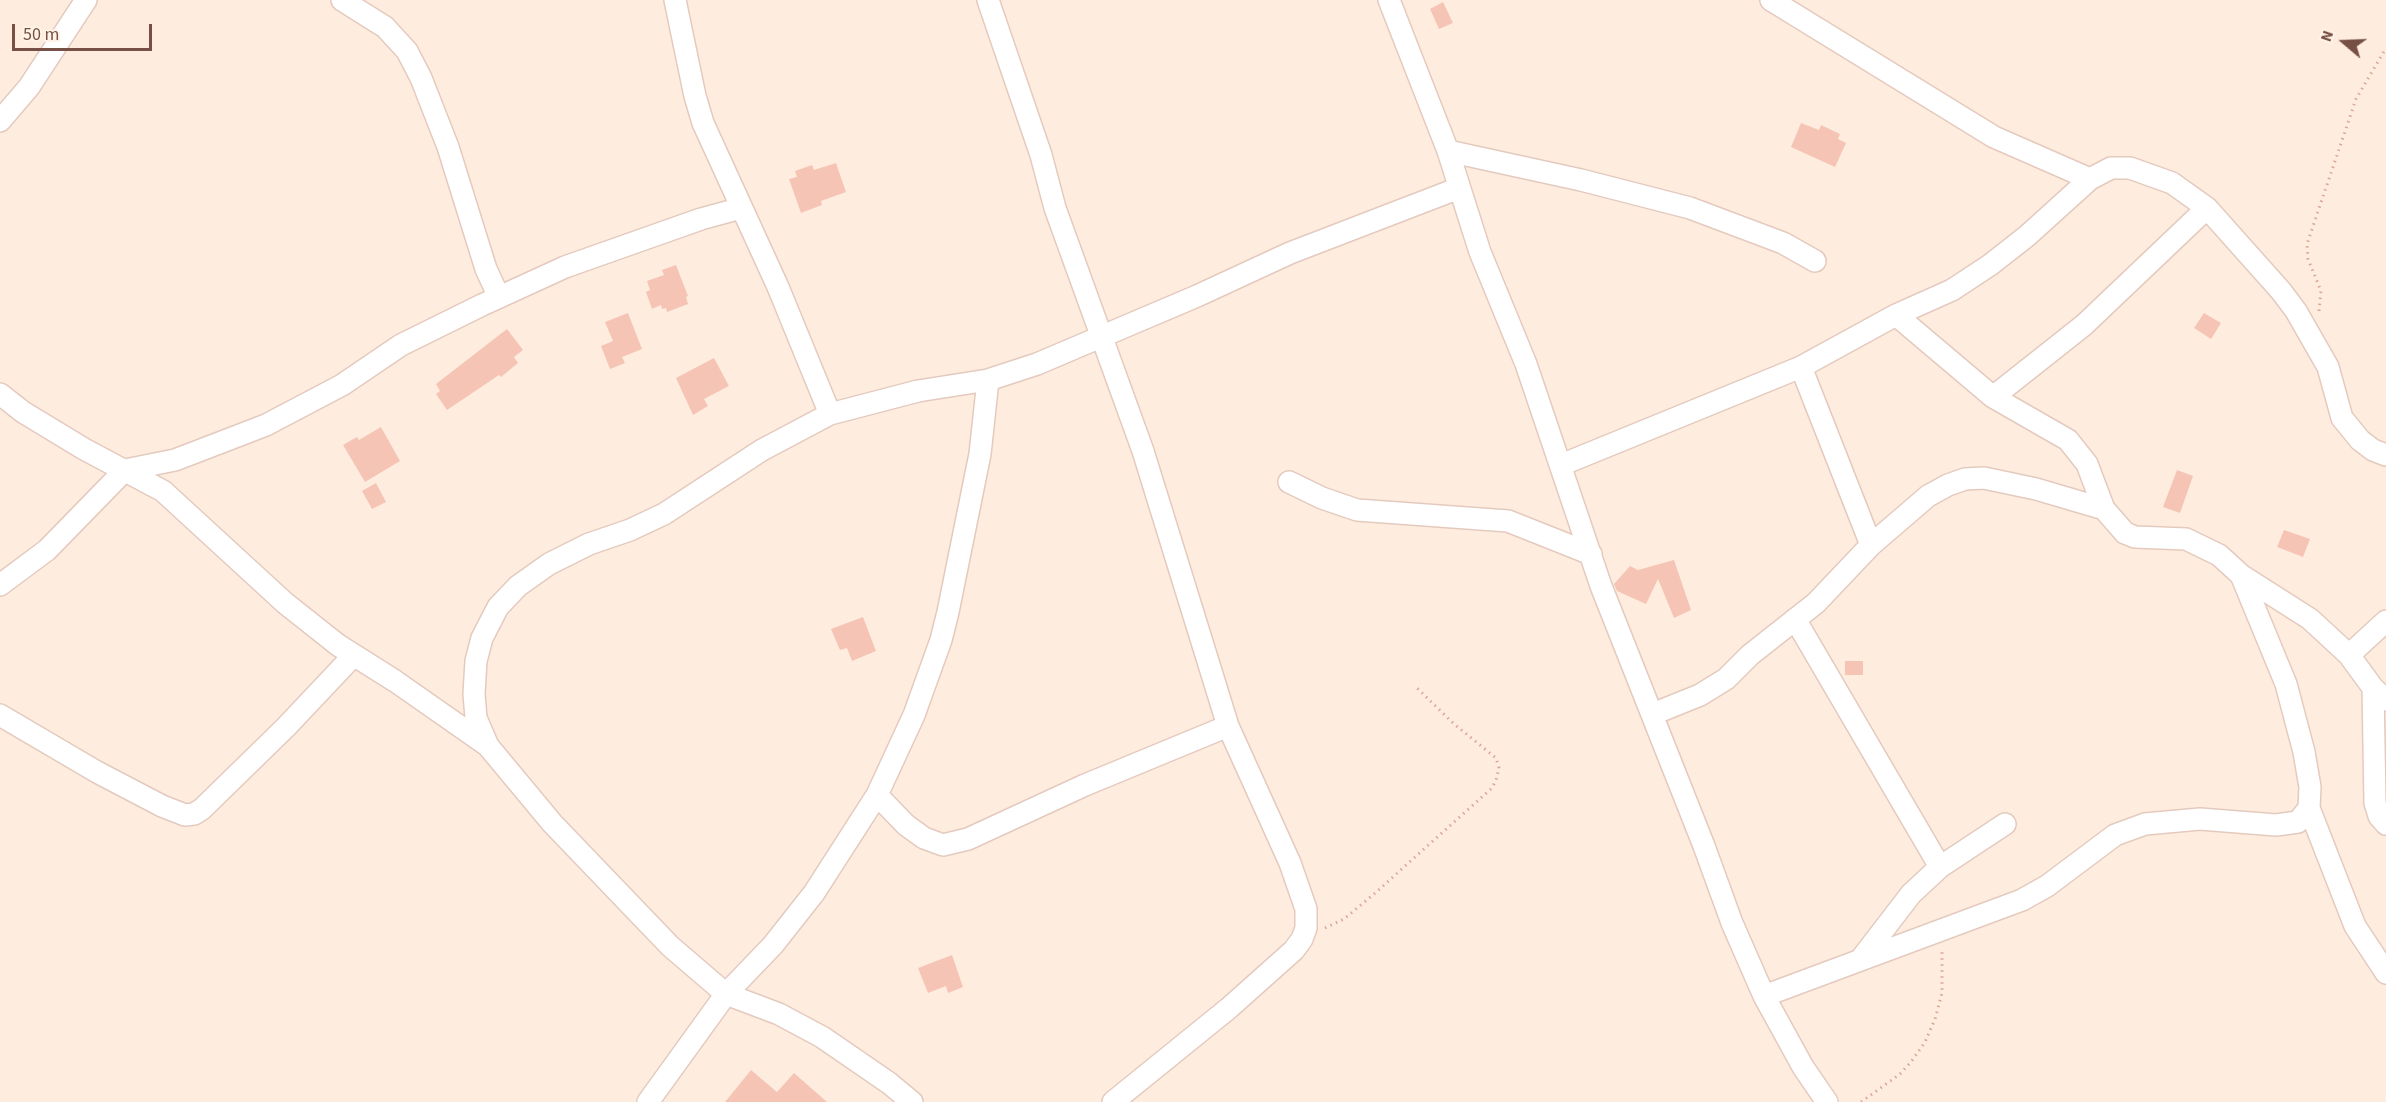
<!DOCTYPE html>
<style>
body{margin:0}
#map{position:relative;width:2386px;height:1102px;overflow:hidden;background:#feeddf;font-family:"Source Sans 3",sans-serif}
canvas{display:block}
.north{position:absolute;left:2314px;top:12px;width:60px;height:60px;-webkit-text-stroke:4px #fff2e7;paint-order:stroke;rotate:289deg;font-size:16px;font-weight:700;line-height:24px;text-align:center;color:#764f45}
.north::after{content:'';display:block;margin:auto;width:21px;height:27px;background:#764f45;clip-path:polygon(50% 0,100% 100%,50% 72%,0 100%)}
.scale{position:absolute;left:12px;top:24px;width:140px;height:27px;box-sizing:border-box;border:3px solid #764f45;border-top:0;padding-left:8px;font-size:18px;line-height:21px;white-space:nowrap;color:#764f45;-webkit-text-stroke:4px #fff2e7;paint-order:stroke}
</style>
<div id="map">
<canvas width="2386" height="1102"></canvas>
<div class="north">N</div>
<div class="scale">50 m</div>
</div>
<script>
const ctx = document.querySelector('canvas').getContext('2d');
ctx.lineJoin = 'round';
function fill(path, color) {
  ctx.fillStyle = color;
  ctx.fill(path, 'evenodd');
}
function toPath(rows) {
  const path = new Path2D();
  for (const r of rows) {
    path.moveTo(r[0], r[1]);
    for (let i = 2; i < r.length; i += 2) path.lineTo(r[i], r[i + 1]);
  }
  return path;
}
function strokePath(path, color, width, dash) {
  ctx.strokeStyle = color;
  ctx.lineWidth = width;
  ctx.lineCap = dash ? 'butt' : 'round';
  ctx.setLineDash(dash || []);
  ctx.stroke(path);
}
fill(toPath([
 [1443,2,1453,23,1439,29,1430,9],
 [1801,123,1819,130,1821,125,1840,134,1838,139,1846,143,1835,167,1791,147],
 [836,163,846,192,821,201,822,205,801,213,789,179,797,177,795,171,812,165,814,170],
 [676,265,688,296,686,297,688,304,667,312,666,308,662,309,661,305,652,309,646,292,650,290,647,281,664,275,662,270],
 [628,313,642,349,622,357,625,363,610,369,601,346,613,341,605,322],
 [2204,313,2221,323,2211,339,2194,328],
 [507,329,523,350,514,357,518,363,501,377,499,375,447,410,436,394,440,391,436,384],
 [714,358,729,386,704,399,708,406,693,415,676,378],
 [381,427,400,461,365,482,343,445,357,437,359,440],
 [2177,470,2193,476,2180,513,2163,507],
 [376,483,386,502,372,509,362,491],
 [2284,530,2310,539,2303,557,2277,547],
 [1674,560,1691,610,1674,618,1658,579,1646,604,1617,591,1614,584,1630,566,1638,570],
 [863,617,876,651,852,661,847,648,840,650,831,629],
 [1845,661,1863,661,1863,675,1845,675],
 [952,955,963,987,948,993,946,986,928,993,918,968],
 [751,1070,777,1092,794,1073,827,1102,725,1102]
]), '#f5c4b5');
const minor = toPath([
 [342,0,385,27,407,51,421,78,448,147,486,269,499,297],
 [675,0,695,96,703,123,778,287,830,414],
 [988,0,1041,155,1055,208,1143,451,1228,726,1290,863,1306,909,1306,928,1302,939,1294,950,1229,1008,1113,1102],
 [1389,0,1448,151,1480,252,1526,364,1601,586,1704,846,1732,923,1764,996,1803,1067,1827,1102],
 [1771,0,1994,137,2090,179],
 [0,121,29,87,86,0],
 [1448,151,1581,180,1690,208,1783,243,1815,261],
 [1801,367,1871,545],
 [0,394,23,412,84,449,163,491,285,603,338,645,395,681,488,746],
 [1993,397,2084,325,2207,208],
 [1561,465,1801,367,1896,315,1952,290,1990,265,2027,236,2090,179,2111,168,2130,168,2172,183,2207,208,2281,291,2296,311,2328,367,2342,418,2360,440,2373,450,2386,455],
 [1289,482,1322,498,1357,510,1508,521,1591,554],
 [2241,575,2310,619,2349,655,2373,688,2386,700],
 [0,585,47,550,125,470,175,460,266,425,342,385,401,345,482,305,565,267,701,219,741,208],
 [1795,619,1940,867],
 [2349,655,2386,621],
 [2373,688,2375,803,2379,816,2386,824],
 [1653,714,1700,695,1726,679,1750,655,1816,603,1871,545,1928,496,1948,485,1965,479,1984,478,2036,489,2104,509],
 [0,715,97,772,162,806,185,815,194,814,202,809,286,727,354,655],
 [877,795,906,825,924,838,943,845,968,839,1085,785,1228,726],
 [2309,808,2355,926,2386,973],
 [1861,959,1911,894,1940,867,2005,824],
 [1764,996,2022,900,2047,886,2115,835,2145,824,2200,819,2276,825,2298,822,2309,808,2310,787,2304,752,2286,684,2241,575,2219,555,2186,539,2135,537,2125,533,2104,509,2087,464,2068,440,1993,397,1896,315],
 [648,1102,726,994,773,945,814,893,877,795,914,715,941,640,948,612,980,454,988,380],
 [912,1102,889,1083,822,1037,779,1014,726,994,670,946,552,823,488,746,476,718,474,694,476,661,482,638,498,607,518,586,549,564,589,544,630,530,664,514,762,450,830,414,918,391,988,380,1037,364,1197,296,1290,253,1459,188]
]);
strokePath(minor, '#e4cabe', 24);
strokePath(toPath([
 [2319,311,2321,291,2308,259,2307,244,2356,99,2386,48],
 [1325,928,1344,919,1374,894,1492,788,1496,780,1499,768,1496,758,1454,724,1417,688],
 [1861,1102,1900,1074,1911,1062,1925,1042,1935,1019,1942,993,1942,949]
]), '#daa898', 3, [1.5, 4.5]);
strokePath(minor, '#fff', 21);
</script>
